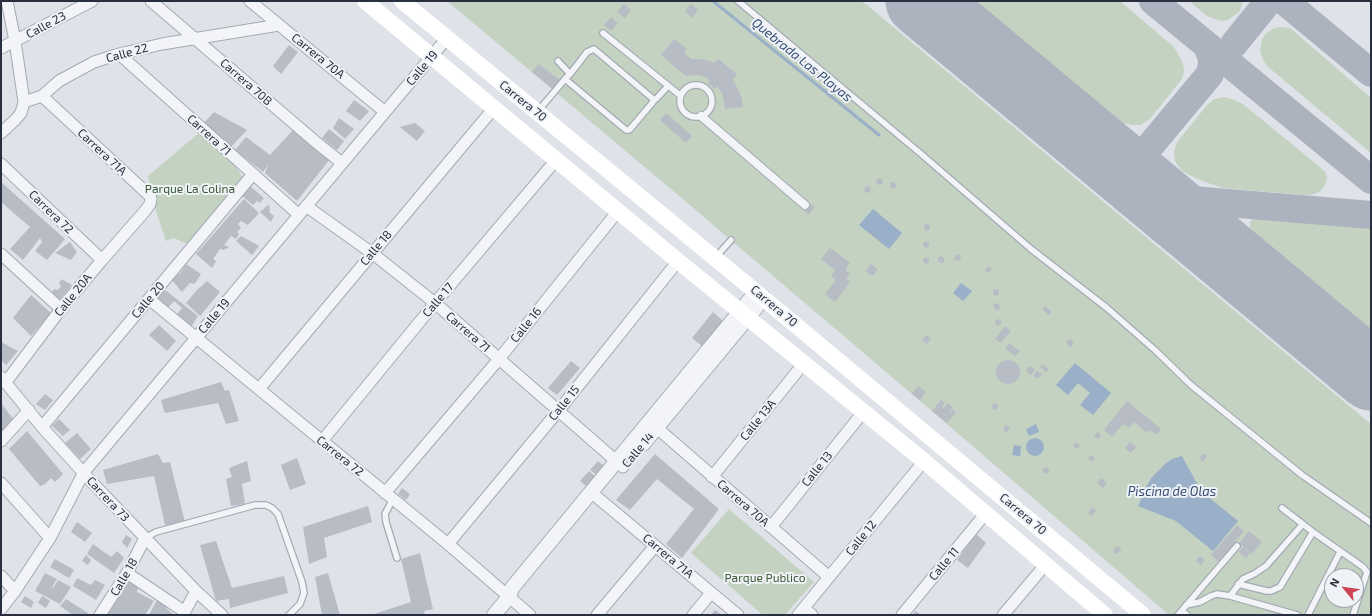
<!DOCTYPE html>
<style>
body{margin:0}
#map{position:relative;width:1372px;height:616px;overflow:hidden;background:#dfe3e9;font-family:"Exo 2",sans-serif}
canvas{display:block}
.frame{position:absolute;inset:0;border:2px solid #283040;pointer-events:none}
.north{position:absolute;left:1324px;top:568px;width:40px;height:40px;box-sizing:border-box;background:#eff2f6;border:1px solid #9fa4ad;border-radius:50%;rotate:299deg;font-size:11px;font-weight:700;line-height:16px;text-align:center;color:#283040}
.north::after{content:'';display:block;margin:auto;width:14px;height:18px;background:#cd4554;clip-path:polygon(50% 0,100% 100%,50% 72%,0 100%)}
</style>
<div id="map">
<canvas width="1372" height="616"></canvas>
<div class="frame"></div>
<div class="north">N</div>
</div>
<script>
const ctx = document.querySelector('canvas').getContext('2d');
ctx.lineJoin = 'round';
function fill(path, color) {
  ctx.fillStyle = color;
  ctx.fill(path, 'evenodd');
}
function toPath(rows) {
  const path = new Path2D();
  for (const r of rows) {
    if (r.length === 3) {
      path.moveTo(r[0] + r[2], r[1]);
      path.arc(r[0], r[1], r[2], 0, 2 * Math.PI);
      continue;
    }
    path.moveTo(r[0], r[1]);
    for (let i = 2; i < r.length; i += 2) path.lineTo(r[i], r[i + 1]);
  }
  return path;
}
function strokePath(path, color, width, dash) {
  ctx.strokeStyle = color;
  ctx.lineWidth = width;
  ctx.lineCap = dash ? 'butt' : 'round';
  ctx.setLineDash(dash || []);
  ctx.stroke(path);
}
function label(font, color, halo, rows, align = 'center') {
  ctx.font = font + ' "Exo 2",sans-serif';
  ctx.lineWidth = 4;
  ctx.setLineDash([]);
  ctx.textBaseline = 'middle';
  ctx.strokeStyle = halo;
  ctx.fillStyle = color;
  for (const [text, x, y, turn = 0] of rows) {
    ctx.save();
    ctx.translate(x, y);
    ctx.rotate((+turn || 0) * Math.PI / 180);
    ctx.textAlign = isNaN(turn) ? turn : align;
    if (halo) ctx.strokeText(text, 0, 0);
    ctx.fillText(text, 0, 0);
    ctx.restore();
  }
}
fill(toPath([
 [447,1,862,1,1371,424,1371,615,1169,615,940,418,665,184],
 [1332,576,1356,576,1356,600,1332,600],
 [974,1,1120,1,1174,47,1183,63,1184,72,1182,79,1150,119,1140,125,1132,125,1124,123,1115,118],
 [1189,1,1243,1,1240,11,1228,20,1223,21,1218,20,1207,16],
 [1280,27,1290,28,1371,98,1371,153,1268,67,1264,62,1260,52,1262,39,1266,33,1274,28],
 [1224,97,1232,99,1243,104,1321,168,1326,173,1327,179,1324,187,1319,192,1311,195,1304,195,1223,188,1202,181,1189,175,1181,170,1175,161,1174,152,1177,142,1208,104,1215,99],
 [200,132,226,152,246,182,200,237,187,244,174,238,166,241,156,211,148,176],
 [1257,218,1371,227,1371,332,1255,238,1251,233,1250,226,1250,222,1253,219],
 [729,509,814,582,785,615,763,615,691,553]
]), '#c4d2c1');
fill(toPath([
 [873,209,902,233,889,249,859,225],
 [961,283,972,291,963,301,953,293],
 [1075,363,1111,393,1093,415,1080,405,1090,393,1078,383,1068,395,1056,385],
 [1036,424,1039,432,1029,436,1026,429],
 [1035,447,9],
 [1014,445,1021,446,1020,456,1012,455],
 [1182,456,1201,491,1238,521,1213,551,1176,521,1138,506,1146,487,1152,477,1165,464,1172,459]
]), '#9aafc8');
strokePath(toPath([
 [713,1,879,135]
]), '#9aafc8', 3);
strokePath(toPath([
 [1153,1,1371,180],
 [1284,1,1371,73],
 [1234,44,1264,7,1266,1],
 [1102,151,1112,159,1124,161,1136,159,1145,152,1210,74,1212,64,1212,58,1207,46],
 [1156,197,1371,215]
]), '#acb2be', 28);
strokePath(toPath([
 [921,1,1371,375]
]), '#acb2be', 71);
fill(toPath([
 [624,4,631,10,625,18,617,12],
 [691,4,698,10,692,18,685,11],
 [611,17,618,23,611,31,604,25],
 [674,39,687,49,684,53,691,59,704,59,714,63,718,59,737,74,733,79,741,96,743,107,725,109,722,93,717,86,715,89,708,83,710,80,703,76,697,75,686,76,661,55],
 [289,45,298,52,281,74,273,66],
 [539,64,560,80,553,89,532,72],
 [354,100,369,111,360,121,346,111],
 [214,112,247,130,230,148,202,125],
 [666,113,692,136,686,143,660,120],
 [339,118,354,129,345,139,333,128],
 [415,123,425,131,417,141,400,127],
 [329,129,344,141,337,150,322,138],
 [293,130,330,159,297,201,265,173,268,165,263,172,235,150,246,137,270,155],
 [880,178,883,181,882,184,878,185,876,183,877,179],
 [1,182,65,239,47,260,35,251,42,242,40,238,23,260,10,249,30,227,1,202],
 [893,182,896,184,896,188,893,189,890,187,890,183],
 [868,186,871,189,870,192,866,193,864,190,865,187],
 [251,187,264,198,260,203,257,201,253,205,242,196],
 [244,199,259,213,248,225,241,221,238,224,241,228,237,232,239,234,236,239,231,236,224,245,229,247,227,249,226,248,224,250,220,249,213,259,216,261,212,268,196,254],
 [808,202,815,207,808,215,802,209],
 [268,205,270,206,269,208,270,210,269,212,274,216,271,222,260,212],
 [927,224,930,225,930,229,927,231,924,229,924,225],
 [241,236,259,246,252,255,236,241],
 [926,241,929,243,929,247,926,248,923,246,923,243],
 [70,242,77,252,71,260,55,253],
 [830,248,850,263,845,270,850,274,846,279,850,282,835,302,825,294,836,280,831,276,835,270,821,259],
 [958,254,961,256,960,260,957,261,954,259,955,256],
 [941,256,944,258,944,262,941,263,938,261,938,258],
 [926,257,929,259,929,263,926,264,923,262,923,259],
 [186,264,201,274,196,282,194,284,190,283,182,292,172,280,181,272],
 [871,264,878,270,872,276,865,271],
 [988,266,992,269,989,273,985,271],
 [61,279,72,285,58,302,50,295,54,289,58,290,61,286,59,284],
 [207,281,220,292,200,316,186,303,197,290],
 [164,289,198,316,190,329,175,317,182,308,174,301,166,310,154,300],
 [996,289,999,290,999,294,996,296,993,294,993,291],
 [31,295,51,313,31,336,13,318],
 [996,303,999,304,1000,308,997,310,994,308,993,305],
 [1045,306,1052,312,1049,315,1042,309],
 [713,312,723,321,702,346,692,338],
 [998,319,1001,320,1001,324,998,326,995,324,995,321],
 [159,325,176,341,167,351,149,335],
 [1005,326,1011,331,1001,343,995,339],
 [926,335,931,338,927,344,922,340],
 [1070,339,1073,341,1073,345,1070,347,1067,345,1067,341],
 [1,342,18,351,6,365,1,360],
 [1009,343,1020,351,1015,356,1005,348],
 [1008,372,12],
 [571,361,580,368,557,395,548,388],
 [1042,364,1049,369,1046,372,1040,367],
 [1030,366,1035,369,1031,375,1026,371],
 [1037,371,1042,374,1038,379,1033,376],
 [221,382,225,391,229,390,239,421,226,424,218,403,165,413,164,411,161,400],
 [918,386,926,392,920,400,912,394],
 [45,394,53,400,45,410,36,404],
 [941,400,945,403,942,407,944,408,948,403,953,407,949,412,950,413,953,409,956,412,947,423,932,411],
 [1127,401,1161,429,1157,435,1150,430,1147,433,1134,422,1129,428,1123,424,1112,437,1104,430],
 [1,403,14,420,1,435],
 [995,403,998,404,998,408,995,410,992,408,992,405],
 [59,419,70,430,63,436,52,426],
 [1006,425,1010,427,1007,432,1003,430],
 [27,431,63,474,55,482,51,478,45,484,40,486,9,449],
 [1097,432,1101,435,1098,439,1094,436],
 [77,433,91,449,80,459,65,443],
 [1076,442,1080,445,1077,449,1073,446],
 [1130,442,1136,447,1131,453,1125,448],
 [1203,453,1207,456,1203,462,1199,458],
 [158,454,163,463,170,462,185,522,165,525,154,476,107,484,103,470],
 [655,454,719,509,682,558,666,544,694,509,657,479,630,510,616,500],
 [1091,455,1095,458,1092,462,1088,459],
 [297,458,306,484,290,490,281,465],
 [247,461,251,481,242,484,245,504,231,506,226,479,232,477,229,468],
 [598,461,604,466,597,475,590,470],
 [1046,467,1049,469,1049,473,1046,474,1043,472,1043,469],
 [589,471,595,476,587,487,580,481],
 [1101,478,1107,483,1103,488,1097,483],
 [402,488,410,494,406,500,398,494],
 [368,506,372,522,324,538,327,557,309,564,303,527],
 [1092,507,1096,511,1092,516,1088,513],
 [77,522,92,533,85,542,71,532],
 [1237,525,1244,531,1219,562,1211,555],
 [1249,531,1262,542,1252,554,1239,543],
 [976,534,986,543,968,568,957,560],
 [126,535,132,539,127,548,122,542],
 [216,541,232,588,284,576,288,593,230,608,229,599,216,601,200,545],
 [93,544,111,557,117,551,124,558,114,573,87,554],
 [1117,546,1122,549,1117,554,1113,551],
 [1243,547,1250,553,1246,558,1239,552],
 [420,553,433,609,424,611,425,615,371,615,411,602,401,559],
 [86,555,91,560,88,565,82,561],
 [1200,556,1205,560,1201,565,1196,561],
 [55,559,74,570,69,578,50,567],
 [45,573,57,579,52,587,53,588,58,580,71,587,60,604,35,591],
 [328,573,340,615,322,615,315,577],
 [77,578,91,585,95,580,105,585,96,600,73,586],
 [128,582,138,587,137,592,154,601,145,615,103,615],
 [25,596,34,602,31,608,21,602],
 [42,596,50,601,46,608,38,603],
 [66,599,88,613,87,615,73,615,60,606],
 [157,600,168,605,166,608,174,615,149,615],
 [715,610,722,615,711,615],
 [916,611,921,615,912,615]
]), '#b7bcc5');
const service = toPath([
 [738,1,920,153,1031,249,1107,308,1156,351,1191,385,1302,475,1371,523],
 [603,33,681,96],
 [558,61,570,74],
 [696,101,16],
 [653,101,657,98,668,86],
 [538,111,555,91,565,79,570,74,578,64,587,52,594,49,652,98,653,102,631,128,629,130,626,130,565,79],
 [715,258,731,240],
 [393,499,385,514,386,522,397,558],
 [1282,508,1313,532,1363,567,1367,572,1353,615],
 [145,538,156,532,255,505,266,505,272,508,278,514,302,582,304,593,300,604,289,615],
 [1238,584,1267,591,1271,591,1280,587,1313,532],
 [1230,596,1243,579,1254,574,1266,566,1303,524],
 [1186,605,1200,602,1211,596,1217,594,1230,596,1297,615],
 [1182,611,1187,615],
 [1178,615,1237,546],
 [1308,615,1340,552]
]);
const pedestrian = toPath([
 [701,116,805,205]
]);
const minor = toPath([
 [7,1,15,41,24,102],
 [151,1,317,143,342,163],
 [250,1,385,112],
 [1,48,92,1],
 [119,54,299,215],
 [1,133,15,120,21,113,24,102,42,96,59,81,94,62,119,54,162,44,279,25],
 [1,164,102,260],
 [306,206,372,253,435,303,623,467],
 [1,254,61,309],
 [149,299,448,544,530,615],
 [1,377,42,427,89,479,196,591,222,615],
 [6,382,61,309,102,260,145,211,150,204,151,199,150,196,42,96],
 [259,389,494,108],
 [42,427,253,174],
 [657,428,829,577],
 [1,441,29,410],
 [322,441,435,303,556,160],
 [712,477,804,363],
 [1,483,50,538],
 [385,493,499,359,618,211],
 [598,498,738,615],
 [771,527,864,411],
 [448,544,559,410,678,261],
 [127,573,185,612],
 [1,576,15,591],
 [804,608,812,615],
 [1,609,15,591,50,538,84,472,447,38],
 [100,615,127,573,145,538],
 [183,615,196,591],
 [597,615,655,546],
 [693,615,711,593],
 [798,615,924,461],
 [902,615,986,513],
 [1003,615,1046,564]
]);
const tertiary = toPath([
 [643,444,764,298],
 [494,615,509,597,512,588,756,292]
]);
strokePath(service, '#a4aab3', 8);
strokePath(pedestrian, '#a4aab3', 10);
strokePath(minor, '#a4aab3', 13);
strokePath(tertiary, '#a4aab3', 16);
strokePath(service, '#f2f4f7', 5.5);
strokePath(pedestrian, '#f2f4f7', 8);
strokePath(minor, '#f2f4f7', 11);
strokePath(tertiary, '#f2f4f7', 14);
strokePath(toPath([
 [365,1,678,261,924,461,1105,615],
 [402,1,756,292,1143,615]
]), '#fff', 16);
label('12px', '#283040', '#eff2f6', [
 ["Calle 23",46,25,-28],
 ["Calle 22",127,53,-15],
 ["Carrera 70A",318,56,39],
 ["Calle 19",422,68,-50],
 ["Carrera 70B",246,82,41],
 ["Carrera 70",523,101,39],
 ["Carrera 71",209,135,42],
 ["Carrera 71A",102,152,43],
 ["Carrera 72",51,212,44],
 ["Calle 18",376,248,-50],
 ["Calle 20A",73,295,-51],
 ["Calle 20",148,300,-50],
 ["Calle 17",438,300,-50],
 ["Carrera 70",774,306,40],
 ["Calle 19",214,316,-50],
 ["Calle 16",526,325,-51],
 ["Carrera 71",468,332,41],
 ["Calle 15",564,403,-51],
 ["Calle 13A",758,420,-51],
 ["Calle 14",638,450,-50],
 ["Carrera 72",340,456,39],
 ["Calle 13",817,469,-51],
 ["Carrera 73",108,499,47],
 ["Carrera 70A",743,503,41],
 ["Carrera 70",1023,514,40],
 ["Calle 12",861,538,-51],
 ["Carrera 71A",668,556,40],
 ["Calle 11",944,564,-50],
 ["Calle 18",124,577,-60]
]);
label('12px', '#3b5b36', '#eff2f6', [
 ["Parque La Colina",190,189],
 ["Parque Publico",765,578]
]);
label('italic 13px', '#334d73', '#eff2f6', [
 ["Quebrada Las Playas",802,60,39],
 ["Piscina de Olas",1172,492]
]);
</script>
